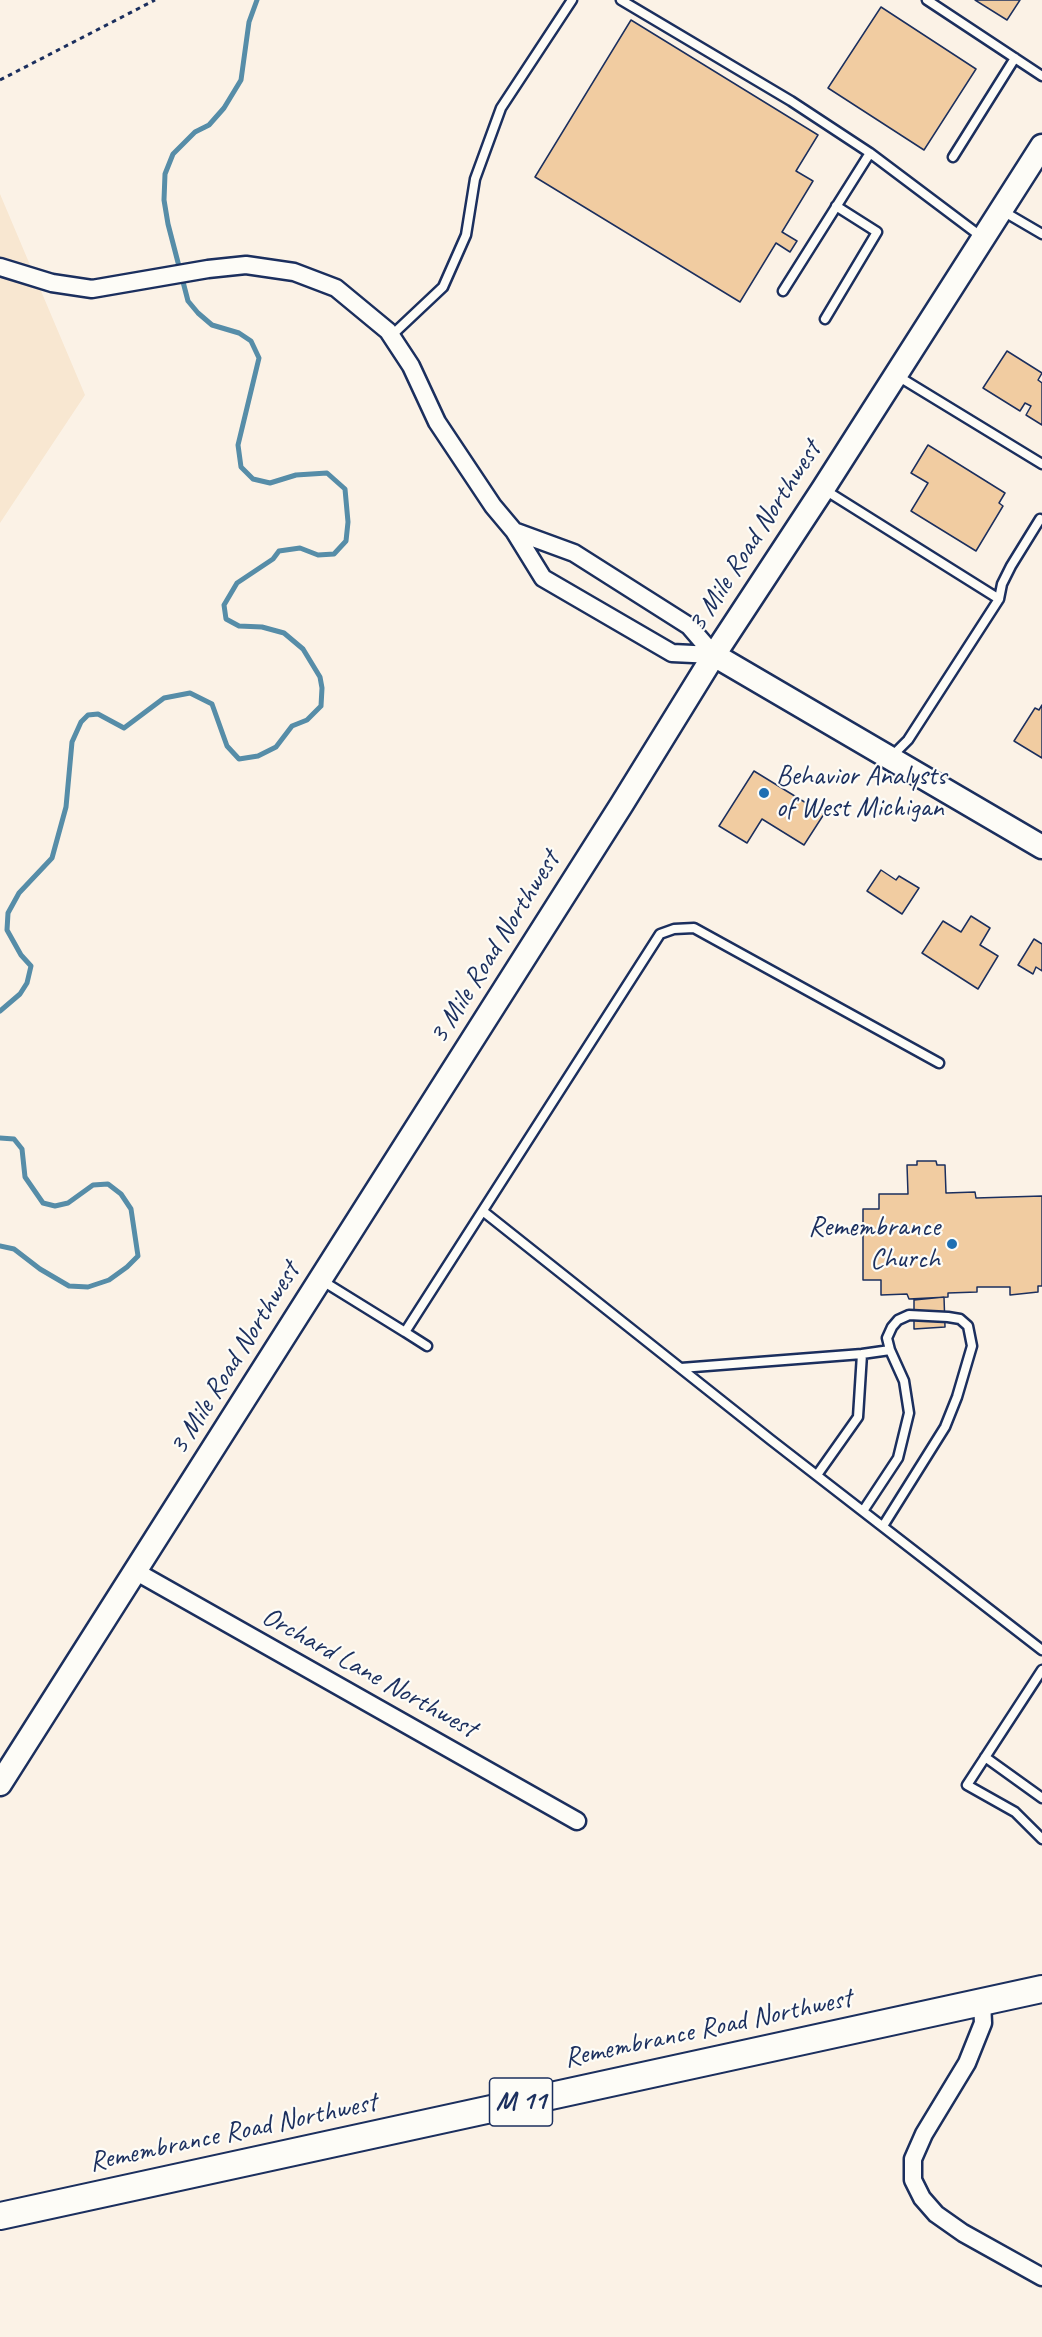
<!DOCTYPE html>
<style>
body{margin:0}
canvas{display:block;background:#fbf2e6}
</style>
<canvas width="1042" height="2337"></canvas>
<script>
const ctx = document.querySelector('canvas').getContext('2d');
ctx.lineJoin = 'round';
function fill(path, color) {
  ctx.fillStyle = color;
  ctx.fill(path, 'evenodd');
}
function toPath(rows) {
  const path = new Path2D();
  for (const r of rows) {
    path.moveTo(r[0], r[1]);
    for (let i = 2; i < r.length; i += 2) path.lineTo(r[i], r[i + 1]);
  }
  return path;
}
function strokePath(path, color, width, dash) {
  ctx.strokeStyle = color;
  ctx.lineWidth = width;
  ctx.lineCap = dash ? 'butt' : 'round';
  ctx.setLineDash(dash || []);
  ctx.stroke(path);
}
function label(font, color, halo, rows, align = 'center') {
  ctx.font = font + ' Caveat,sans-serif';
  ctx.lineWidth = 4.5;
  ctx.setLineDash([]);
  ctx.textBaseline = 'middle';
  ctx.strokeStyle = halo;
  ctx.fillStyle = color;
  for (const [text, x, y, turn = 0] of rows) {
    ctx.save();
    ctx.translate(x, y);
    ctx.rotate((+turn || 0) * Math.PI / 180);
    ctx.textAlign = isNaN(turn) ? turn : align;
    if (halo) ctx.strokeText(text, 0, 0);
    ctx.fillText(text, 0, 0);
    ctx.restore();
  }
}
fill(toPath([
 [0,194,85,395,0,523]
]), '#f8e7d1');
strokePath(toPath([
 [0,1011,20,994,27,983,31,966,21,955,7,930,8,913,19,893,52,858,66,807,72,742,81,722,88,715,98,714,124,728,164,698,190,693,212,704,227,746,239,759,258,756,276,747,292,726,307,720,321,706,322,688,320,677,303,649,284,633,262,627,239,626,226,619,224,605,237,583,273,559,279,551,300,548,318,555,334,554,346,541,348,522,345,489,327,473,296,475,270,483,253,479,241,467,238,445,259,358,251,341,239,333,212,325,198,313,188,301,168,224,164,200,165,174,173,154,195,132,209,125,224,108,241,80,249,22,257,0],
 [0,1138,14,1139,22,1149,25,1177,43,1203,55,1206,68,1203,93,1185,108,1184,121,1194,131,1209,138,1256,127,1267,109,1280,88,1287,69,1286,40,1269,14,1249,0,1246]
]), '#568da8', 5);
const building = toPath([
 [975,0,1020,0,1007,20,975,0],
 [881,7,976,69,924,150,828,88,881,7],
 [631,20,818,135,796,171,813,181,782,232,797,241,790,252,776,243,740,302,535,177,631,20],
 [1007,351,1042,373,1038,380,1042,383,1042,425,1026,415,1031,406,1025,403,1020,411,983,388,1007,351],
 [928,445,1005,493,999,503,1003,506,976,551,911,511,928,483,911,473,928,445],
 [1042,705,1042,758,1014,741,1035,708,1039,710,1042,705],
 [754,771,824,814,804,845,762,819,747,843,719,826,754,771],
 [881,870,896,880,899,876,919,888,902,914,867,891,881,870],
 [971,916,990,928,980,945,998,956,978,989,922,953,943,921,961,932,971,916],
 [1034,939,1042,944,1042,971,1036,967,1033,974,1018,965,1034,939],
 [917,1161,936,1161,937,1165,945,1165,946,1193,975,1192,976,1198,1042,1196,1042,1286,1038,1286,1038,1292,1010,1295,1010,1287,977,1287,977,1292,948,1293,948,1297,909,1299,907,1294,881,1295,881,1280,863,1280,863,1209,879,1209,879,1194,908,1194,907,1165,917,1165,917,1161],
 [944,1297,945,1327,914,1329,914,1300,944,1297]
]);
fill(building, '#f1cca1');
strokePath(building, '#1b2f5e', 1.5);
const lane = toPath([
 [621,0,791,101,870,153,983,238],
 [927,0,1042,76],
 [953,157,1015,58],
 [1001,210,1042,234],
 [783,291,870,153],
 [825,319,877,232,836,206],
 [391,336,443,287,466,235,475,179,501,108,572,0],
 [896,375,1042,464],
 [825,490,999,599,908,740,890,758],
 [999,599,1002,584,1011,566,1040,519],
 [484,1212,771,1440,1042,1650],
 [321,1280,405,1332,660,934,674,929,694,928,939,1063],
 [405,1332,427,1346],
 [862,1354,890,1350],
 [681,1368,862,1354,858,1417,817,1475],
 [863,1511,898,1458,909,1413,904,1381,890,1350,887,1338,892,1327,898,1320,909,1315,948,1317,960,1319,968,1326,972,1346,957,1397,945,1427,883,1526],
 [1042,1670,967,1785,1015,1812,1042,1839],
 [985,1757,1042,1798]
]);
const street = toPath([
 [0,267,52,283,92,289,208,269,246,265,294,272,336,288,388,331,411,366,437,422,493,506,514,531,543,578,672,653,714,655],
 [514,531,574,553,689,626,714,655],
 [135,1571,577,1821],
 [982,2002,983,2023,967,2063,924,2134,913,2159,913,2180,922,2198,936,2214,963,2233,1042,2277]
]);
const secondary = toPath([
 [714,655,1042,847],
 [0,1784,622,804,714,655,823,489,1042,146]
]);
const primary = toPath([
 [0,2216,1042,1989]
]);
strokePath(lane, '#1b2f5e', 13);
strokePath(street, '#1b2f5e', 21);
strokePath(secondary, '#1b2f5e', 27);
strokePath(primary, '#1b2f5e', 30);
strokePath(toPath([
 [0,80,155,0]
]), '#1b2f5e', 3, [4.5, 4.5]);
strokePath(lane, '#fdfcf7', 8);
strokePath(street, '#fdfcf7', 16);
strokePath(secondary, '#fdfcf7', 22);
strokePath(primary, '#fdfcf7', 26);
for (const [x, y, r, color] of [
 [764,793,6,"#1f6fb2"],
 [952,1244,6,"#1f6fb2"]
]) {
  const dot = new Path2D();
  dot.arc(x, y, r, 0, 2 * Math.PI);
  ctx.fillStyle = color;
  ctx.fill(dot);
  strokePath(dot, '#fdfcf7', 2);
}
for (const [x, y, w] of [
 [521,2102,63]
]) {
  const box = new Path2D();
  box.roundRect(x - w / 2, y - 24, w, 48, 4.5);
  ctx.fillStyle = '#fdfcf7';
  ctx.fill(box);
  strokePath(box, '#1b2f5e', 1.5);
}
label('bold 27px', '#1b2f5e', null, [
 ["M 11",521,2102]
]);
label('28px', '#1b2f5e', '#fdfcf7', [
 ["3 Mile Road Northwest",755,537,-57],
 ["3 Mile Road Northwest",495,948,-58],
 ["3 Mile Road Northwest",235,1359,-58],
 ["Orchard Lane Northwest",369,1673,29],
 ["Remembrance Road Northwest",708,2029,-12],
 ["Remembrance Road Northwest",233,2133,-12]
]);
label('28px', '#1b2f5e', '#fdfcf7', [
 ["Behavior Analysts",776,777],
 ["of West Michigan",776,809],
 ["Remembrance",940,1228,"right"],
 ["Church",940,1260,"right"]
], 'left');
</script>
